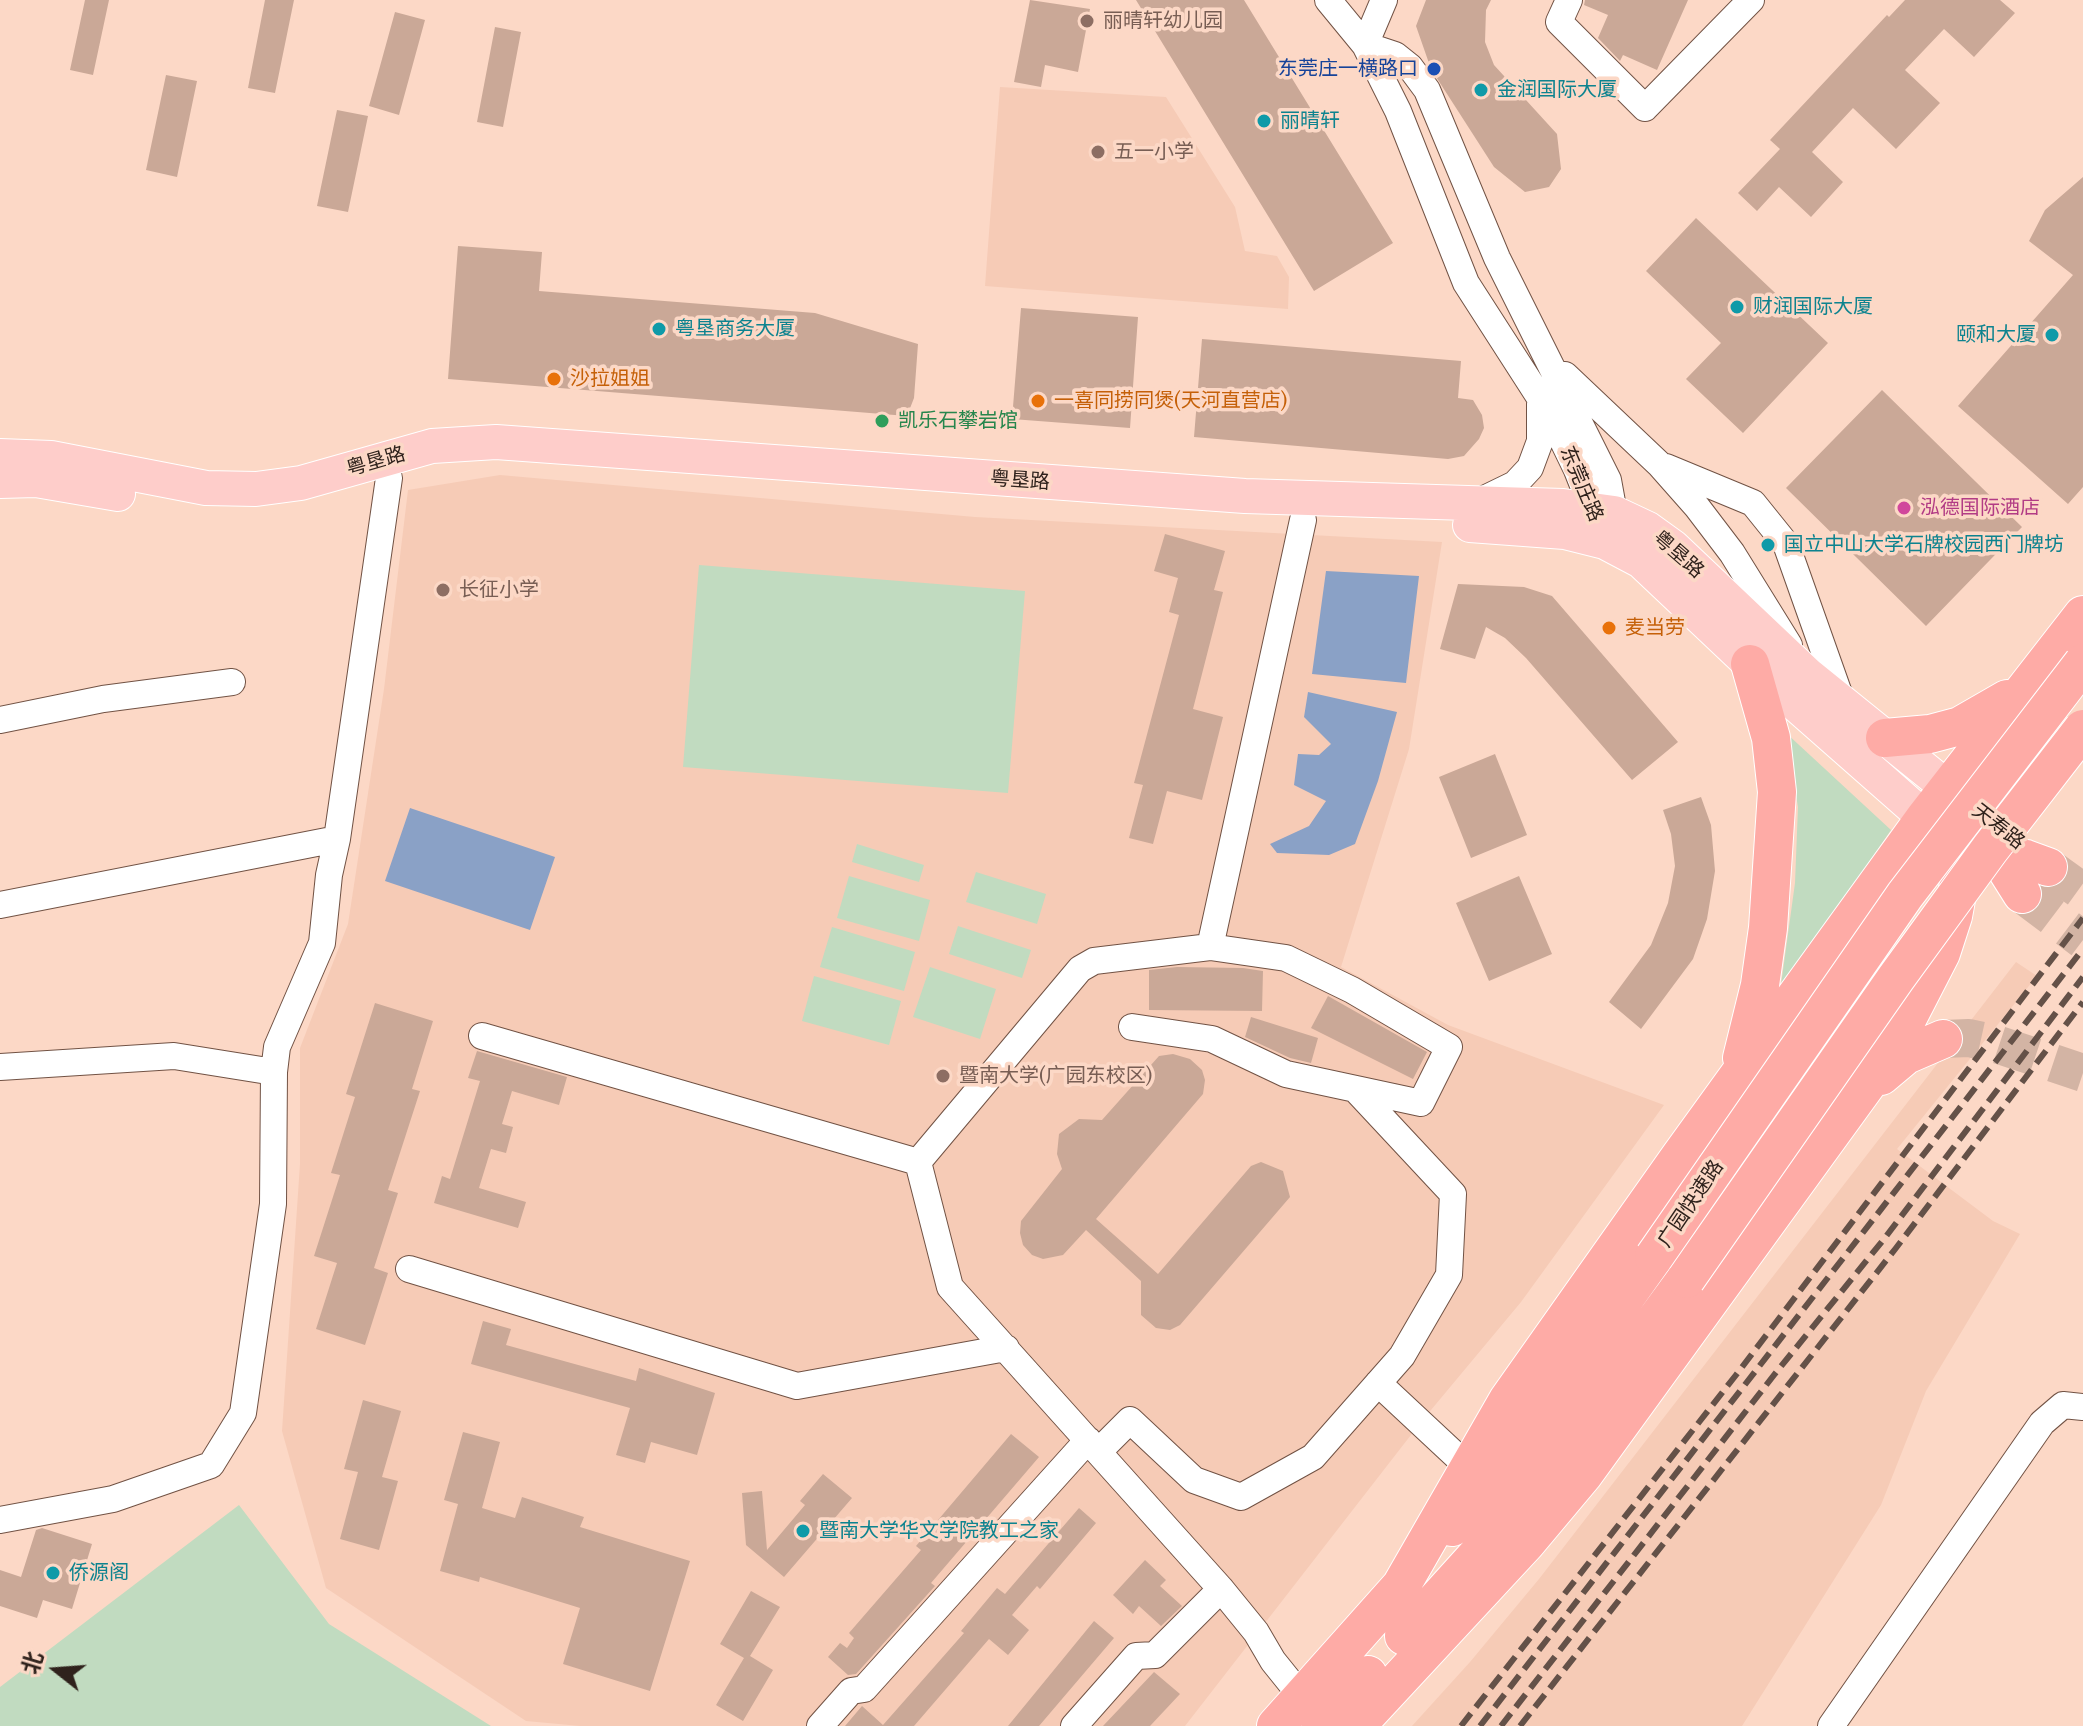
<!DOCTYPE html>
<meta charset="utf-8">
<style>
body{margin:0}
#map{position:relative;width:2083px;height:1726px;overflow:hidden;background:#fcd8c6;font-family:"Libre Baskerville","Noto Sans SC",serif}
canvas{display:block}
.north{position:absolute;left:16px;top:1630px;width:80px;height:80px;-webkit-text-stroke:6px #fcd8c6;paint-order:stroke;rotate:287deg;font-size:22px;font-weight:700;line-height:32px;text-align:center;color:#2f221c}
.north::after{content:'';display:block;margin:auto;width:28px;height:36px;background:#2f221c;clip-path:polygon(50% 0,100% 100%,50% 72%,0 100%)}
</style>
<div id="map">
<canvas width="2083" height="1726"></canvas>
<div class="north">北</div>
</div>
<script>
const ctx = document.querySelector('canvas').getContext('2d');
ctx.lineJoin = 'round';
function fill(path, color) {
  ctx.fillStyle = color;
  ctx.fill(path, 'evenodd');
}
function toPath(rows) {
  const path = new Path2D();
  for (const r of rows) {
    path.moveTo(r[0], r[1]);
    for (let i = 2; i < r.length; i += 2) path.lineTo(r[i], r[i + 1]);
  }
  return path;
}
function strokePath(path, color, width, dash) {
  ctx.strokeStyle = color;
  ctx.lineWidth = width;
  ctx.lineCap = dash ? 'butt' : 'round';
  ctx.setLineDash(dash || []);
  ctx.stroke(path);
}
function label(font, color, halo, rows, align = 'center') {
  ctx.font = font + ' "Libre Baskerville","Noto Sans SC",serif';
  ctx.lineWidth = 7;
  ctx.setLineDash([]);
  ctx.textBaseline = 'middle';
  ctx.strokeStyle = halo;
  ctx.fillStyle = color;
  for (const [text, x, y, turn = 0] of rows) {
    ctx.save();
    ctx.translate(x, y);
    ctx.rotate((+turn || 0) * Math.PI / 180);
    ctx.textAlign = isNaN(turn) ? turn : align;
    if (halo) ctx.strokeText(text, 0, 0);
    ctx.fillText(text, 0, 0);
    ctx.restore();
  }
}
fill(toPath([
 [1000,87,1166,97,1235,207,1245,251,1277,256,1289,277,1288,309,985,286],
 [500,475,975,517,1442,542,1409,749,1341,967,1448,1025,1664,1105,1521,1302,1421,1422,1185,1726,580,1726,526,1721,326,1588,282,1431,300,1164,300,1048,348,924,384,689,408,490],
 [2016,962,2037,976,1897,1149,1993,1221,2020,1234,1926,1391,1881,1505,1742,1726,1412,1726,1470,1662,1539,1579]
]), '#f6cbb6');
fill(toPath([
 [699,565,1025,591,1008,793,683,767],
 [1785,732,1891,830,1780,992,1795,883,1798,807],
 [857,844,924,865,919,882,852,862],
 [976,872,1046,894,1037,924,966,902],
 [849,876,930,900,919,941,837,918],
 [958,926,1031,950,1022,978,949,954],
 [832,927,915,952,904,991,820,967],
 [930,967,996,989,980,1039,913,1017],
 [814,976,901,1001,889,1045,802,1021],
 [239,1505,329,1624,491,1726,0,1726,0,1687]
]), '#c1dbc0');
fill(toPath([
 [1326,571,1419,576,1406,683,1312,674],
 [1308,692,1397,712,1378,781,1355,844,1329,855,1277,853,1270,844,1309,826,1326,801,1294,785,1298,754,1319,755,1331,744,1304,717],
 [410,808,555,857,530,930,385,881]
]), '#8aa1c6');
fill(toPath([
 [85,0,109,0,93,75,70,70],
 [265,0,294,0,275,93,248,88],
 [1030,0,1090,9,1078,72,1045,65,1041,87,1014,82],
 [1136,0,1244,0,1393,243,1314,291],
 [1426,0,1491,0,1486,10,1485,42,1494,65,1557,134,1561,169,1549,187,1525,192,1494,167,1431,69,1416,26],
 [1585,0,1688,0,1657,70,1623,55,1620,61,1598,38,1608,15,1584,5],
 [1905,0,2000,0,2015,13,1974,57,1944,29,1905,70,1940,103,1896,149,1853,108,1812,152,1843,182,1811,217,1779,187,1757,211,1738,193,1780,149,1770,140,1887,15,1889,17],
 [395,12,425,20,399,115,369,106],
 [495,27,521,32,503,127,477,122],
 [166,75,197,81,177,177,146,170],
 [337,110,368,116,348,212,317,206],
 [2083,177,2083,487,2068,504,1958,406,2073,275,2029,241,2045,210],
 [1696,218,1828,343,1743,433,1686,379,1721,343,1646,271],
 [458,246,542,252,539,291,815,313,918,344,914,398,907,416,448,379],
 [1021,308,1138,317,1130,428,1012,419],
 [1202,339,1461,361,1458,398,1473,400,1482,415,1484,428,1479,439,1464,456,1448,459,1194,437],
 [1882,390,2022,527,1926,626,1786,488],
 [1165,534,1225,551,1214,590,1223,592,1193,709,1223,717,1202,800,1167,791,1153,844,1129,838,1143,785,1134,783,1179,615,1169,612,1178,578,1154,571],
 [1458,584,1524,587,1552,596,1678,742,1632,780,1526,658,1505,638,1486,627,1475,659,1440,649],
 [1495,754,1527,835,1471,858,1439,777],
 [1701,797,1711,825,1715,871,1707,919,1693,959,1641,1029,1609,1002,1651,945,1668,903,1675,866,1671,834,1663,810],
 [1519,876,1552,954,1489,981,1456,903],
 [1177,967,1243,968,1263,971,1262,1011,1149,1010,1149,970],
 [1328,996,1427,1052,1413,1079,1311,1028],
 [375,1003,433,1021,412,1089,420,1091,388,1190,398,1193,374,1268,388,1273,365,1345,316,1329,337,1263,314,1256,340,1175,331,1173,355,1097,346,1094],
 [1251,1017,1318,1038,1311,1063,1290,1058,1245,1037],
 [477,1051,567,1077,559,1105,512,1091,502,1124,513,1127,506,1153,491,1149,479,1188,526,1202,518,1228,434,1203,442,1176,450,1179,480,1081,468,1078],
 [1173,1054,1190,1059,1202,1070,1205,1080,1203,1094,1096,1219,1158,1274,1251,1166,1261,1162,1283,1171,1290,1197,1180,1325,1170,1330,1156,1328,1141,1315,1141,1281,1086,1230,1063,1255,1043,1259,1032,1255,1023,1245,1020,1233,1021,1221,1062,1169,1057,1154,1059,1134,1079,1119,1102,1120,1159,1056],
 [483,1321,511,1329,506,1345,636,1381,639,1368,715,1393,697,1455,651,1442,645,1463,616,1455,630,1408,471,1364],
 [363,1400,401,1411,382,1477,398,1481,379,1550,340,1539,358,1472,344,1469],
 [463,1432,500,1442,482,1508,515,1518,522,1497,584,1517,580,1527,690,1561,650,1691,563,1664,580,1608,480,1577,479,1582,440,1571,458,1504,444,1500],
 [1011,1434,1039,1457,931,1583,935,1586,856,1674,848,1675,828,1657,840,1643,847,1648,854,1638,849,1633,921,1550,916,1546],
 [823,1474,852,1498,784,1577,746,1545,742,1493,762,1491,767,1550,805,1505,800,1501],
 [1079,1508,1096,1523,1040,1589,1037,1586,1012,1615,1029,1630,1008,1655,989,1639,914,1726,845,1726,862,1706,883,1725,964,1633,961,1631,997,1588,1005,1594],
 [42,1528,92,1544,72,1609,43,1600,37,1618,0,1606,0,1570,21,1577,36,1530],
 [1145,1560,1166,1580,1160,1586,1182,1606,1161,1626,1139,1606,1133,1614,1113,1595],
 [751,1591,780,1607,750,1656,773,1670,743,1721,716,1705,744,1658,720,1644],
 [1094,1621,1114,1638,1039,1726,1008,1726],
 [1154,1672,1180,1694,1150,1726,1103,1726]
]), '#caa897');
strokePath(toPath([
 [2048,867,2083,892],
 [2022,894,2083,940],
 [1943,1039,1969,1038,1996,1044,2083,1073]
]), '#d3b4a4', 38, [38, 19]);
const minor = toPath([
 [1328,0,1365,45,1398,111,1466,283,1549,412,1577,470,1598,523],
 [1569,0,1559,22,1645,108,1751,0],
 [1365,45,1395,55,1410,67,1427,90,1497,258,1608,480,1614,513,1609,529],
 [1365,45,1384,0],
 [1565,375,1659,464,1697,507,1732,553,1789,645],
 [1666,467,1753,503,1786,544,1842,702],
 [1478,502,1515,484,1530,468,1540,441,1540,404],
 [0,720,103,699,232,682],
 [337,839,389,478],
 [0,905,337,839,329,875,322,943,277,1047,274,1072,174,1056,0,1067],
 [1132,1027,1212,1039,1286,1074,1421,1103,1449,1047,1352,990,1286,958,1210,947],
 [482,1036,918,1162,1080,969,1094,961,1210,947,1303,520],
 [918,1162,950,1287,1221,1589,1256,1632,1273,1661,1302,1697],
 [409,1269,797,1386,1006,1348],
 [1378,1383,1467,1466],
 [1099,1451,1130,1420,1194,1480,1241,1497,1313,1457,1402,1356,1449,1275,1453,1194,1355,1089],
 [0,1520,113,1499,211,1465,243,1413,273,1204,274,1072],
 [820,1726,851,1691,864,1689,1088,1440],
 [1074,1726,1136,1656,1155,1655,1221,1589],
 [1831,1726,2042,1423,2063,1405,2083,1407]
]);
const major = toPath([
 [0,456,51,458,206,488,256,489,301,483,432,446,496,442,1245,496,1563,506,1614,513,1648,529,1673,547,1808,675,1949,789],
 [0,481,36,480,118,494],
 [1470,525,1565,532,1605,542,1641,561,1750,664,1925,818]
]);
const highway = toPath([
 [1885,738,1930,734,1960,726,2007,699],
 [1993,814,1994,837,2005,867,2022,894],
 [1981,851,2026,859,2048,867],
 [1742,1058,1760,985,1768,928,1777,792,1771,738,1750,664],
 [1881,1076,1906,1055,1943,1039],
 [1452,1527,1536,1423,1654,1257],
 [1404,1636,1481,1551,1530,1491,1686,1279],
 [1302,1697,1401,1586,1508,1400,1679,1158,1925,818,2083,615],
 [1276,1726,1319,1678],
 [1321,1726,1368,1675],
 [1356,1726,1526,1543,1583,1475,1890,1052,1941,953,1953,916,1965,850,1963,828,1952,798]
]);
strokePath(minor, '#715244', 28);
strokePath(major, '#fff', 36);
strokePath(highway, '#fff', 40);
strokePath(minor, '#fff', 26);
strokePath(major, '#fecdca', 34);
strokePath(highway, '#feaba6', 38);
strokePath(toPath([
 [1461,1726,1736,1375,2083,918],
 [1480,1726,2083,949],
 [1501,1726,1774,1375,1884,1239,2083,977],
 [1520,1726,1896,1248,2083,1002]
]), '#645148', 6, [16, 8]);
const highwayBridge = toPath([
 [1654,1257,1905,895,2083,663],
 [1686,1279,1896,978,1990,849,2083,729]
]);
strokePath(highwayBridge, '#fff', 40, []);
strokePath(highwayBridge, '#feaba6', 38);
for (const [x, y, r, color] of [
 [1087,21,8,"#8d6e63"],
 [1434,69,8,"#1a4fb4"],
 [1481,90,8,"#0f9aa8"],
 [1264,121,8,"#0f9aa8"],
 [1098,152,8,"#8d6e63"],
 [1737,307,8,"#0f9aa8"],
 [659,329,8,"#0f9aa8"],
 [2052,335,8,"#0f9aa8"],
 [554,379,8,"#e8710a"],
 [1038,401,8,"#e8710a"],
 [882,421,8,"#2e9e5b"],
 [1904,508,8,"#d1479c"],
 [1768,545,8,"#0f9aa8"],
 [443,590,8,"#8d6e63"],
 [1609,628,8,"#e8710a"],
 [943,1076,8,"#8d6e63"],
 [803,1531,8,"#0f9aa8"],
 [53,1573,8,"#0f9aa8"]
]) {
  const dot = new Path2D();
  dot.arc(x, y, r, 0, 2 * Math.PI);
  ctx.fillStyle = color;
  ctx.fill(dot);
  strokePath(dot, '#fcd8c6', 3);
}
label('20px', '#785e54', '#fcd8c6', [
 ["丽晴轩幼儿园",1103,21],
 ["五一小学",1114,152],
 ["长征小学",459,590],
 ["暨南大学(广园东校区)",959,1076]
], 'left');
label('20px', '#164399', '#fcd8c6', [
 ["东莞庄一横路口",1418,69]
], 'right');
label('20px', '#0d838f', '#fcd8c6', [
 ["金润国际大厦",1497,90],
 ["丽晴轩",1280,121],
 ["财润国际大厦",1753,307],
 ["粤垦商务大厦",675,329],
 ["颐和大厦",2036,335,"right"],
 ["国立中山大学石牌校园西门牌坊",1784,545],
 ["暨南大学华文学院教工之家",819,1531],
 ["侨源阁",69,1573]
], 'left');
label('20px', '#c56008', '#fcd8c6', [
 ["沙拉姐姐",570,379],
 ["一喜同捞同煲(天河直营店)",1054,401],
 ["麦当劳",1625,628]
], 'left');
label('20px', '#27864d', '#fcd8c6', [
 ["凯乐石攀岩馆",898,421]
], 'left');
label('20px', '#2f221c', '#fcd8c6', [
 ["粤垦路",376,462,-16],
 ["粤垦路",1020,481,4],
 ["东莞庄路",1581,484,67],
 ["粤垦路",1678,555,41],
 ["天寿路",1998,827,38],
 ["广园快速路",1691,1204,-56]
]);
label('20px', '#b23c85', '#fcd8c6', [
 ["泓德国际酒店",1920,508]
], 'left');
</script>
